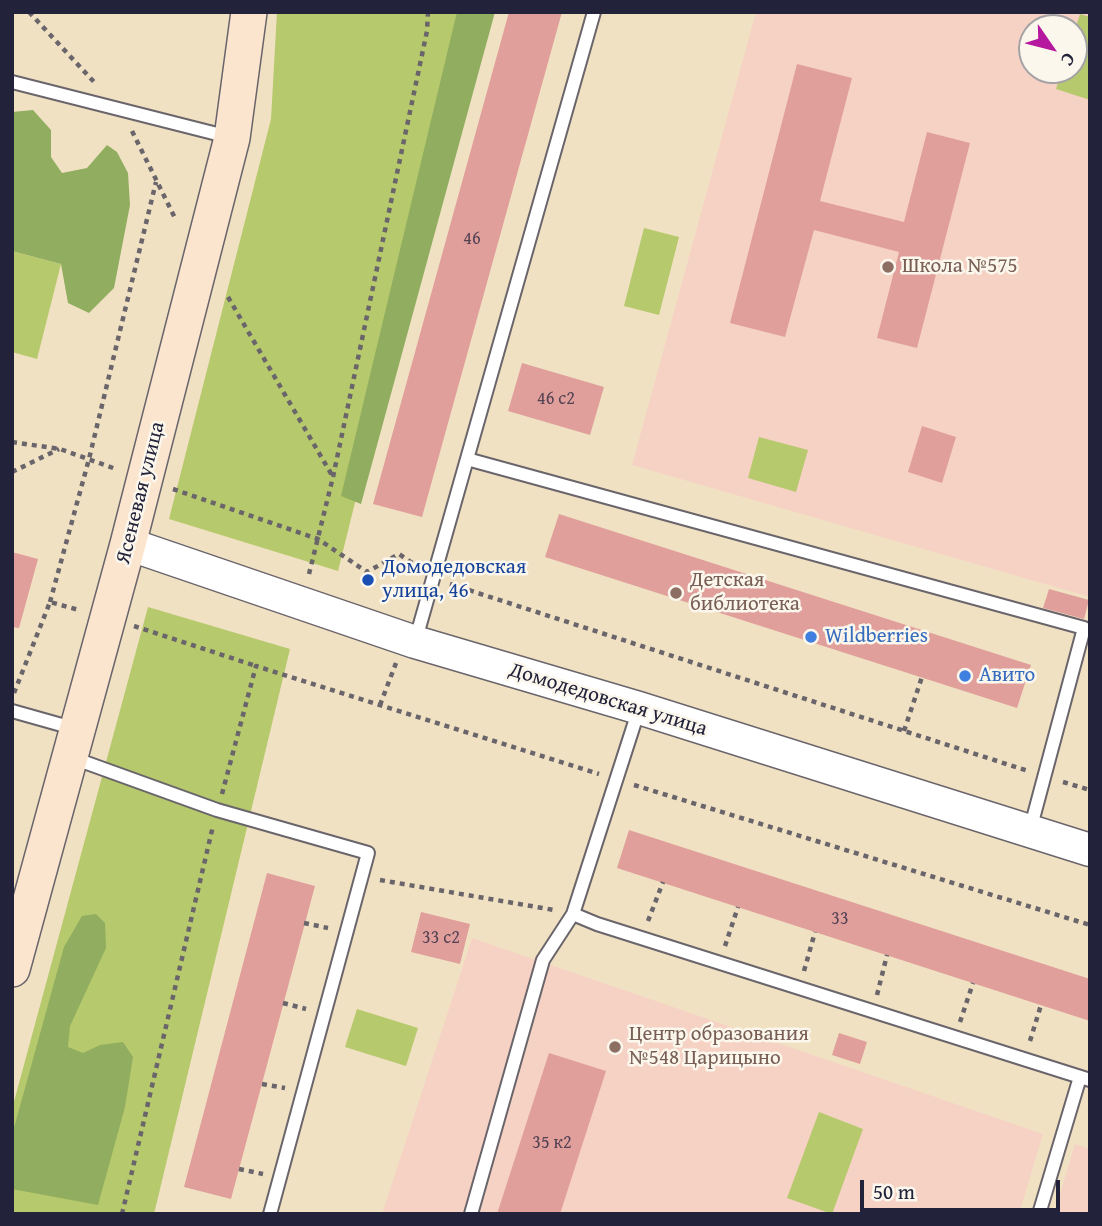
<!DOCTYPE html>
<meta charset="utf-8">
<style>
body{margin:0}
#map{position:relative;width:1102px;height:1226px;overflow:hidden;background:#f1e1c3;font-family:"Gentium Book Plus",serif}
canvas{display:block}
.frame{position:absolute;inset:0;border:14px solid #22223b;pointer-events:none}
.north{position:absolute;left:1018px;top:14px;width:70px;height:70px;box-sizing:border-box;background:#fbf7ec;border:2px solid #a4a2a5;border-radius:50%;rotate:125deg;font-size:19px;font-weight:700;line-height:28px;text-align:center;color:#22223b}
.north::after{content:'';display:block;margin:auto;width:24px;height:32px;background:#b5179e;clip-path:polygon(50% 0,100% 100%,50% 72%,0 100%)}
.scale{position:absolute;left:860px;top:1180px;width:200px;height:32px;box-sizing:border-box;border:4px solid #22223b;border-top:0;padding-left:9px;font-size:21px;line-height:24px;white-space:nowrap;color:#22223b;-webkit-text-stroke:5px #fbf7ec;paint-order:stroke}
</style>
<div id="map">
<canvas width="1102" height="1226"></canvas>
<div class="frame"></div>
<div class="north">С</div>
<div class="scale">50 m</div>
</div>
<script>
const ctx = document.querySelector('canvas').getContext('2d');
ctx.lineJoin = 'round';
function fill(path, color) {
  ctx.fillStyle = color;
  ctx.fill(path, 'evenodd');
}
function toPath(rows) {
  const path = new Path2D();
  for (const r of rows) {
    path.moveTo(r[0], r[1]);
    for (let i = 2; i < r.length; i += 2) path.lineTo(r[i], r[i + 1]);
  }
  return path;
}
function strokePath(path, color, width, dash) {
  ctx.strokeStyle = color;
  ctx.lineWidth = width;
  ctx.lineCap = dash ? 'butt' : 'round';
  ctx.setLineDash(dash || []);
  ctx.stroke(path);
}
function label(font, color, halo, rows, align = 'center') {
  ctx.font = font + ' "Gentium Book Plus",serif';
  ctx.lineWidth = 5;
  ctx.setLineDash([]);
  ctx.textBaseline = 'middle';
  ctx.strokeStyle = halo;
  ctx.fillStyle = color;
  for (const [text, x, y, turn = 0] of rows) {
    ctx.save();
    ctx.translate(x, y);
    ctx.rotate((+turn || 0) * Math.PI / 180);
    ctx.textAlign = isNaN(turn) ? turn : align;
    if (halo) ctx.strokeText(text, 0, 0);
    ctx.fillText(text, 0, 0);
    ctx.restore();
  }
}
fill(toPath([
 [756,12,1090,12,1090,597,632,465],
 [1032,28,1074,28,1074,70,1032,70],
 [472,938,1043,1134,1019,1214,382,1214],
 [1075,1144,1090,1149,1090,1214,1054,1214]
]), '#f6d2c4');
fill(toPath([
 [277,12,477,12,338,571,169,519,271,119],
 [1080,14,1090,17,1090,100,1056,89,1062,70,1074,70,1074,33],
 [644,228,679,237,659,315,624,306],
 [12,251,61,264,37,359,12,352],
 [759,437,808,450,796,492,748,478],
 [148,607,290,649,154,1214,12,1214,12,1109],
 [357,1009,418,1028,406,1066,345,1047],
 [819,1112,863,1129,832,1214,787,1198]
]), '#b6c96c');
fill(toPath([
 [457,12,495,12,361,504,341,496],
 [33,110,51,130,51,157,62,173,87,168,107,145,117,152,128,173,130,205,114,288,89,313,68,303,61,264,12,251,12,112],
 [96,914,105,923,106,948,70,1026,68,1047,83,1053,100,1045,123,1042,133,1057,125,1107,98,1205,12,1189,12,1135,64,947,82,916]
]), '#90ad60');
fill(toPath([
 [509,12,562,12,422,517,373,504],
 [797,64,852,78,820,201,904,222,927,132,970,143,917,348,877,338,899,252,814,230,785,337,730,323],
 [522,363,604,387,590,435,508,411],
 [922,426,956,437,942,483,908,472],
 [559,514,1031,665,1017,708,545,557],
 [12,552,38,559,19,628,12,627],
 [1049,589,1089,600,1084,619,1043,608],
 [629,830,1090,979,1090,1021,617,868],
 [267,873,315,886,231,1199,184,1187],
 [421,912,470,924,460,964,411,952],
 [839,1033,867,1042,860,1064,832,1055],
 [549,1053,606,1071,560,1214,497,1214]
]), '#e09f9b');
const service = toPath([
 [12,82,229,137],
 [467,459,1084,628,1030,830],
 [415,642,594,12],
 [639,709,573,914,597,924,1090,1080],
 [12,711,76,729],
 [73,758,217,810,368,853,270,1214],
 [471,1214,543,960,573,914],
 [1039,1214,1080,1077]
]);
const tertiary = toPath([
 [128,544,415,642,639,708,1090,850]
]);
const secondary = toPath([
 [12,969,128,544,232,138,249,12]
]);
strokePath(service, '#6a656b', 16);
strokePath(tertiary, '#6a656b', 35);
strokePath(secondary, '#6a656b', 38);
strokePath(toPath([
 [29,12,95,83],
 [132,131,176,220],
 [228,297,333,477],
 [12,442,60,449,116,469],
 [12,472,59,449],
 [173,489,318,539,367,572,399,554,418,567],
 [309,574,333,477,427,31,428,12],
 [450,584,1028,771],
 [50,602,89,459,156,182],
 [134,626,256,666],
 [14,693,50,602,79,610],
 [380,705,396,663],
 [904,731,922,677],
 [1063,782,1090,790],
 [634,785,1090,925],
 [222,794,256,666,599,774],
 [380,880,554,910],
 [648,921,663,882],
 [304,923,328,928],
 [725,946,738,907],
 [804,971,815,932],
 [877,995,887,955],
 [283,1003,306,1009],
 [960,1022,973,983],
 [1030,1041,1041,1005],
 [262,1084,285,1088],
 [239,1169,263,1174],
 [122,1214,213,826]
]), '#6a656b', 4.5, [5, 5]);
strokePath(service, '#fff', 12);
strokePath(tertiary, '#fff', 32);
strokePath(secondary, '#fce5cf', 35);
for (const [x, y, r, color] of [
 [888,267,7,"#8d6e63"],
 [368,580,7,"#1a4fb4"],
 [676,593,7,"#8d6e63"],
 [811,637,7,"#3f7fe0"],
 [965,676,7,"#3f7fe0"],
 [615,1047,7,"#8d6e63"]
]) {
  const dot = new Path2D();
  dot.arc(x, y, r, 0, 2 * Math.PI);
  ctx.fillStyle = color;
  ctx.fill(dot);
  strokePath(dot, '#fbf7ec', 2.5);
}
label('18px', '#524153', null, [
 ["46",472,239],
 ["46 с2",556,399],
 ["33",840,919],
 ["33 с2",441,938],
 ["35 к2",552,1143]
]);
label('21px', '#785e54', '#fbf7ec', [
 ["Школа №575",902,267],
 ["Детская",690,581],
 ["библиотека",690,605],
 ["Центр образования",629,1035],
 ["№548 Царицыно",629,1059]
], 'left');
label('21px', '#22223b', '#fbf7ec', [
 ["Ясеневая улица",141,493,-76],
 ["Домодедовская улица",608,700,17]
]);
label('21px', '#164399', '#fbf7ec', [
 ["Домодедовская",382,568],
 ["улица, 46",382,592]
], 'left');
label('21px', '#366cbe', '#fbf7ec', [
 ["Wildberries",825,637],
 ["Авито",979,676]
], 'left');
</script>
